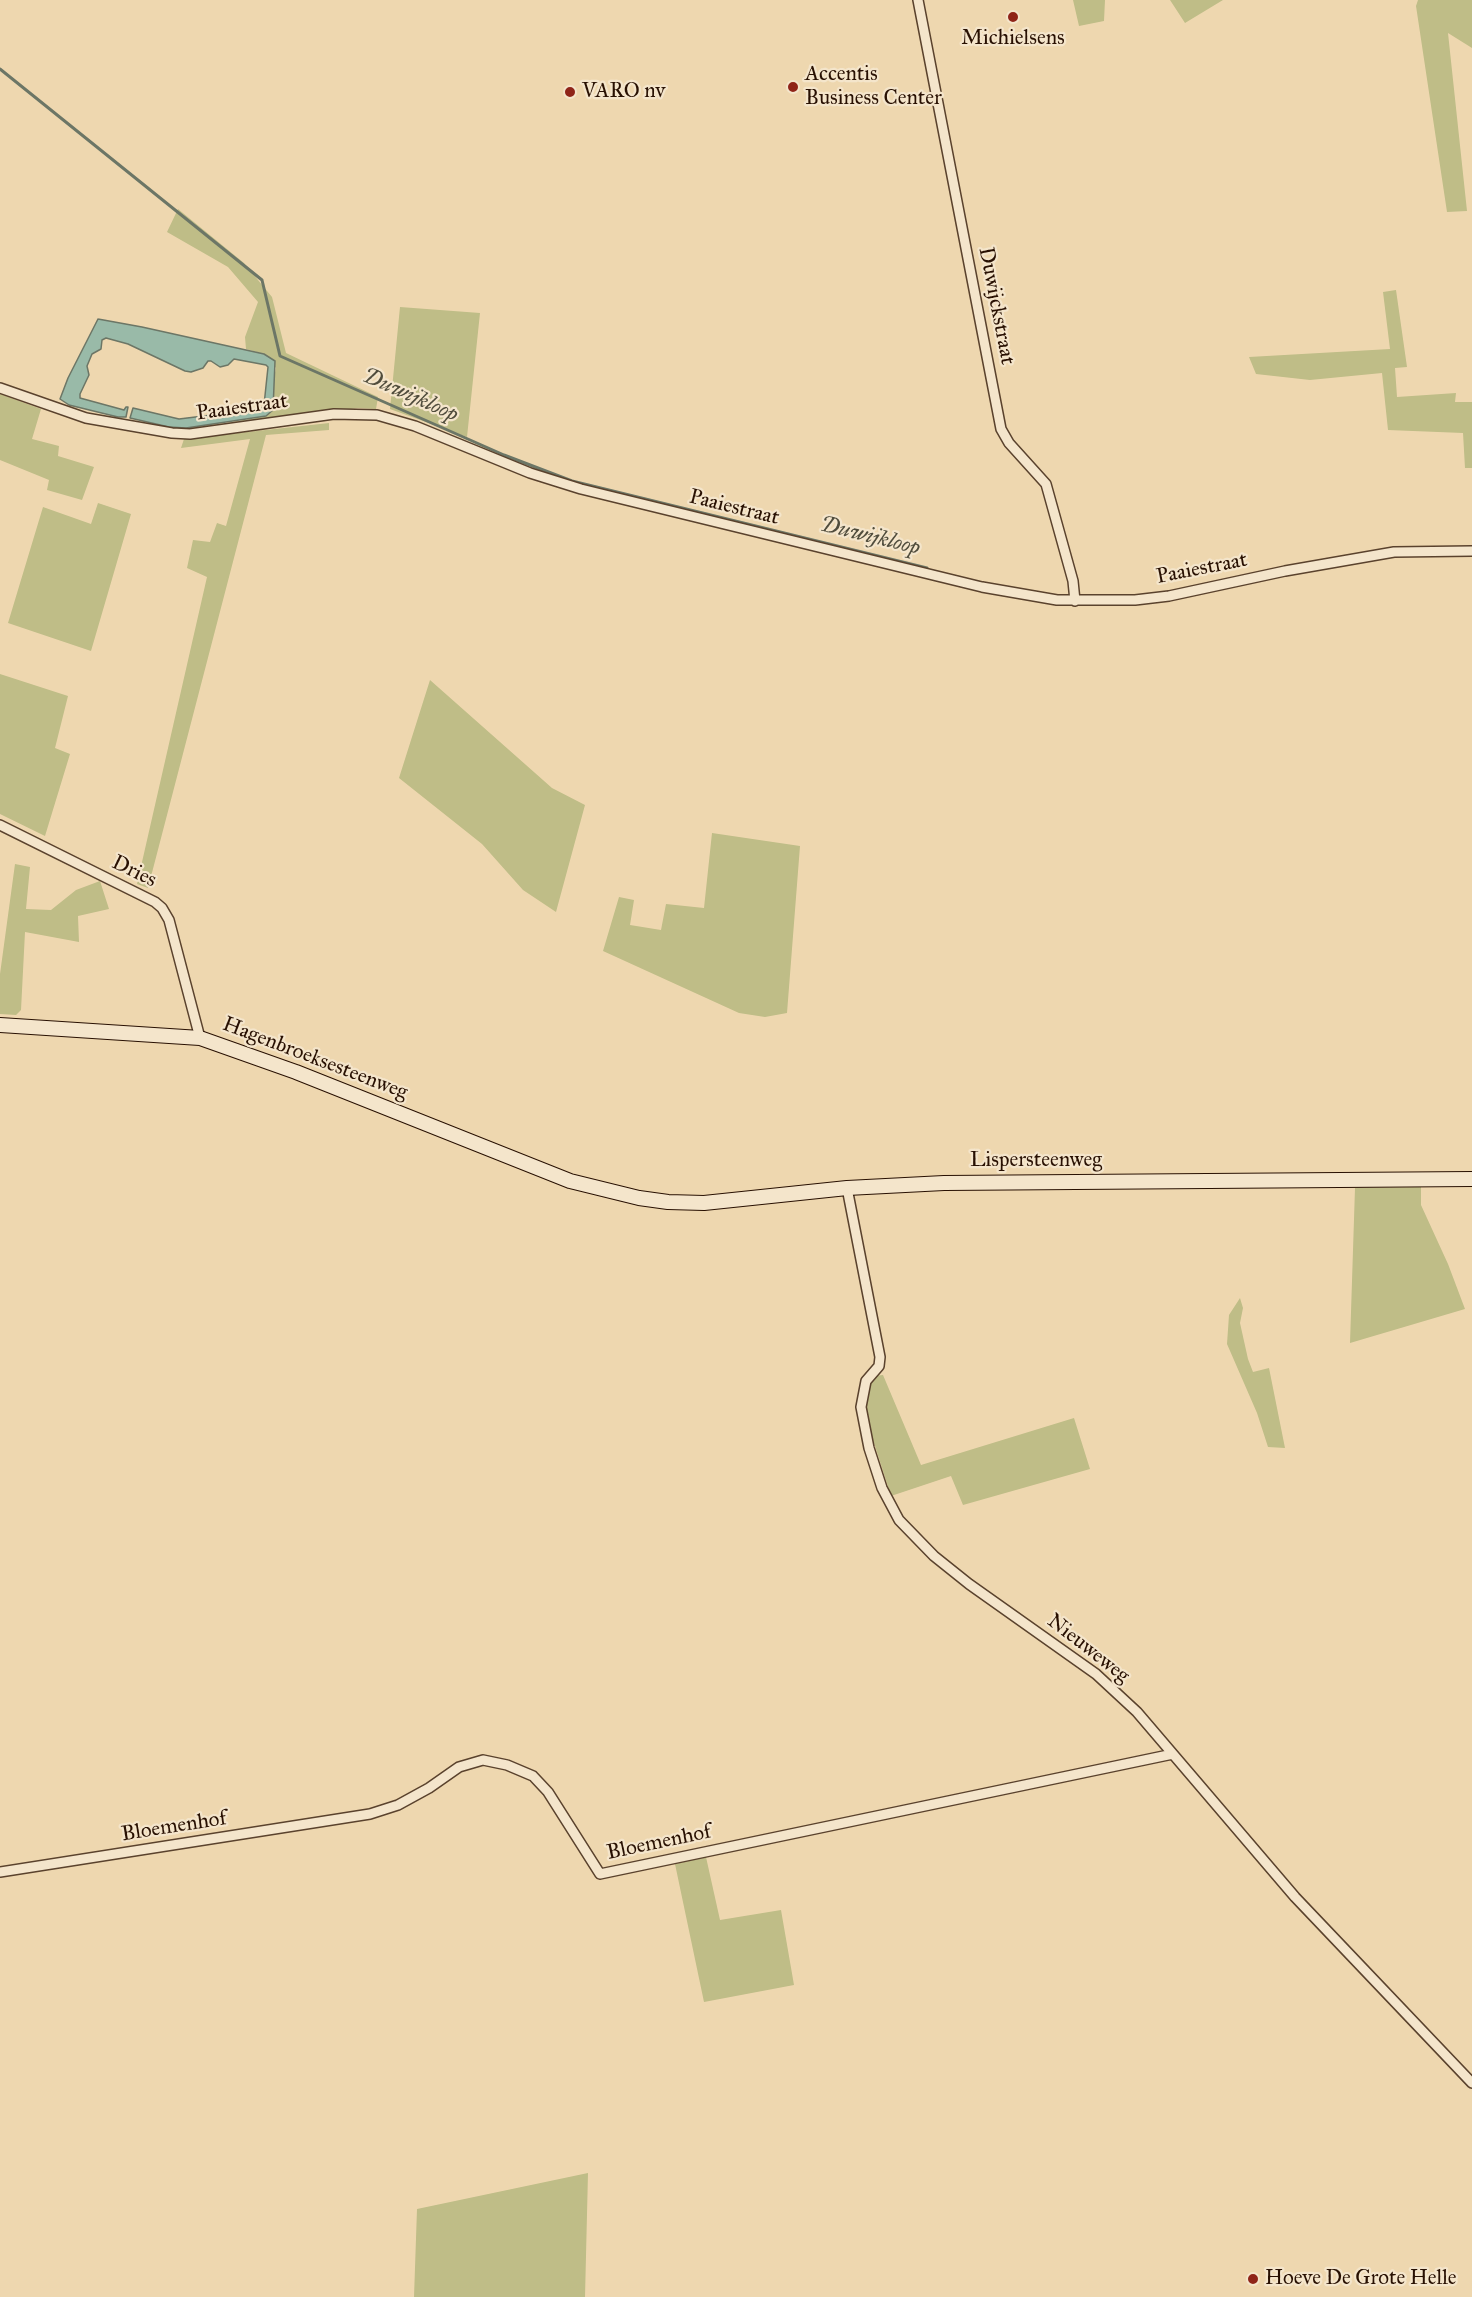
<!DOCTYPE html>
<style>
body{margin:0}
canvas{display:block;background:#eed7af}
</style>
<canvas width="1472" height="2297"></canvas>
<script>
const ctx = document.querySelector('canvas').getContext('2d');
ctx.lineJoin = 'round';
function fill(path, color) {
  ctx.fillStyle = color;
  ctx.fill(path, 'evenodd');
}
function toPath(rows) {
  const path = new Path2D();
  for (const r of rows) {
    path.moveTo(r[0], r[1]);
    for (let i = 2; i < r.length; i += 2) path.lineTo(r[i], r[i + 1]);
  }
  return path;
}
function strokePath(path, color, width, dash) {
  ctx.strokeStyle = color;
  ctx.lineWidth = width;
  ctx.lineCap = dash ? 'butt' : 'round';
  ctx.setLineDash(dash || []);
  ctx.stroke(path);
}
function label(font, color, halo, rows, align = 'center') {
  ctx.font = font + ' "IM FELL Great Primer",serif';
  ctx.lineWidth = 4.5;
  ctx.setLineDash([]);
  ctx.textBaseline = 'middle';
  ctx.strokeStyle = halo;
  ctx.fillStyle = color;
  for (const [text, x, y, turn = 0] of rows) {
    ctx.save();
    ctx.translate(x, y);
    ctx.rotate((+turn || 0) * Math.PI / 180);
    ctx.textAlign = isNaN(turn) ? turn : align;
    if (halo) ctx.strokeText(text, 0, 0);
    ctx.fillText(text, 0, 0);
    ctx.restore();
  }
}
fill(toPath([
 [1073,0,1105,0,1104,21,1079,26],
 [1170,0,1223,0,1185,23],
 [1418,0,1472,0,1472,48,1448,33,1467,211,1447,212,1416,6],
 [178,209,244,263,272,297,286,353,378,397,376,409,358,408,192,431,168,428,221,424,266,416,276,368,264,354,246,349,245,337,258,302,228,267,167,232],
 [1396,290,1407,367,1395,368,1397,397,1456,393,1455,402,1472,402,1472,468,1465,468,1463,433,1388,430,1382,373,1310,380,1256,374,1249,357,1390,349,1383,292],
 [400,307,480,313,467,437,390,409],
 [0,394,41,409,32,439,59,446,58,456,94,467,82,500,47,490,49,480,0,460],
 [329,423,329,430,266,435,148,888,137,884,207,577,187,568,193,540,210,542,217,523,226,526,250,439,181,448,184,439],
 [98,503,131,514,91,651,8,623,43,507,91,524],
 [0,674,68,696,55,748,70,754,45,836,0,814],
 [430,680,552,788,585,805,556,912,523,890,482,844,399,778],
 [712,833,800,846,787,1013,765,1017,739,1013,603,951,619,897,634,900,630,925,661,930,666,904,704,908],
 [15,864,30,867,26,909,51,910,76,890,100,881,109,909,78,916,79,942,25,932,21,1010,16,1015,0,1014,0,974],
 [1421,1187,1421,1205,1448,1264,1465,1309,1350,1343,1355,1188],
 [1240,1298,1243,1308,1240,1323,1248,1359,1253,1372,1269,1368,1285,1448,1268,1447,1257,1413,1227,1344,1229,1315],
 [883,1375,921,1465,1074,1418,1090,1469,963,1505,951,1476,891,1496,866,1418,867,1386,873,1376],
 [706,1857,720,1920,781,1910,794,1985,704,2002,675,1864],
 [588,2173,585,2297,414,2297,417,2209]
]), '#bfbd87');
const water = toPath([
 [98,319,142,327,264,354,275,361,273,410,266,416,186,428,169,427,130,418,133,408,179,419,261,409,264,405,268,367,266,365,234,359,228,365,220,367,211,361,208,361,203,368,191,372,185,371,128,344,106,338,102,340,101,349,92,354,87,366,89,375,80,394,80,398,124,410,126,407,128,407,126,417,118,417,69,405,60,399,68,378,98,319]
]);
fill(water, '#99baa8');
strokePath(water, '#6c7666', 1.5);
strokePath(toPath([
 [0,69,262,280,280,356,504,455,572,481,927,568]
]), '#6c7666', 3);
const street = toPath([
 [918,0,1001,429,1009,443,1046,484,1073,581,1075,601],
 [0,388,86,418,172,433,190,434,334,414,377,415,415,426,530,473,581,489,982,587,1057,600,1135,600,1169,596,1285,571,1394,552,1472,551],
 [0,825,155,902,162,908,169,920,200,1038],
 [847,1188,880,1357,879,1366,866,1381,861,1407,869,1448,882,1488,899,1520,934,1556,969,1584,1096,1674,1137,1712,1295,1897,1472,2083],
 [0,1872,370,1814,398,1805,429,1788,459,1767,483,1760,507,1765,533,1776,548,1792,600,1874,1173,1754]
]);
const secondary = toPath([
 [0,1025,200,1038,296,1072,570,1181,639,1198,668,1202,704,1203,847,1188,944,1183,1472,1179]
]);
strokePath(street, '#5a422d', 12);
strokePath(secondary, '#281002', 16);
strokePath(street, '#f4e5cb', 9);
strokePath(secondary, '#f4e5cb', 14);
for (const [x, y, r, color] of [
 [1013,17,6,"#8f2418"],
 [793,87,6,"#8f2418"],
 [570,92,6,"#8f2418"],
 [1253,2279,6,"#8f2418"]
]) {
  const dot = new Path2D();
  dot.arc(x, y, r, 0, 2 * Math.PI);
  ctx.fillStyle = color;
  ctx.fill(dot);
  strokePath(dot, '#f4e5cb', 2);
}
label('21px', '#281002', '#f4e5cb', [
 ["Michielsens",1013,39,"center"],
 ["Accentis",805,75],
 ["Business Center",805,99],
 ["VARO nv",582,92],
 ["Hoeve De Grote Helle",1265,2279]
], 'left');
label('21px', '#281002', '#f4e5cb', [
 ["Duwijckstraat",996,306,79],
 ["Paaiestraat",242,408,-8],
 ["Paaiestraat",734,508,14],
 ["Paaiestraat",1202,569,-11],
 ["Dries",134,872,26],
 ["Hagenbroeksesteenweg",315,1059,21],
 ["Lispersteenweg",1036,1161],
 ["Nieuweweg",1088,1649,38],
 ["Bloemenhof",174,1827,-9],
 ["Bloemenhof",659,1843,-12]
]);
label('italic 22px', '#504c3c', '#f4e5cb', [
 ["Duwijkloop",410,396,24],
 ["Duwijkloop",870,537,14]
]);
</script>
